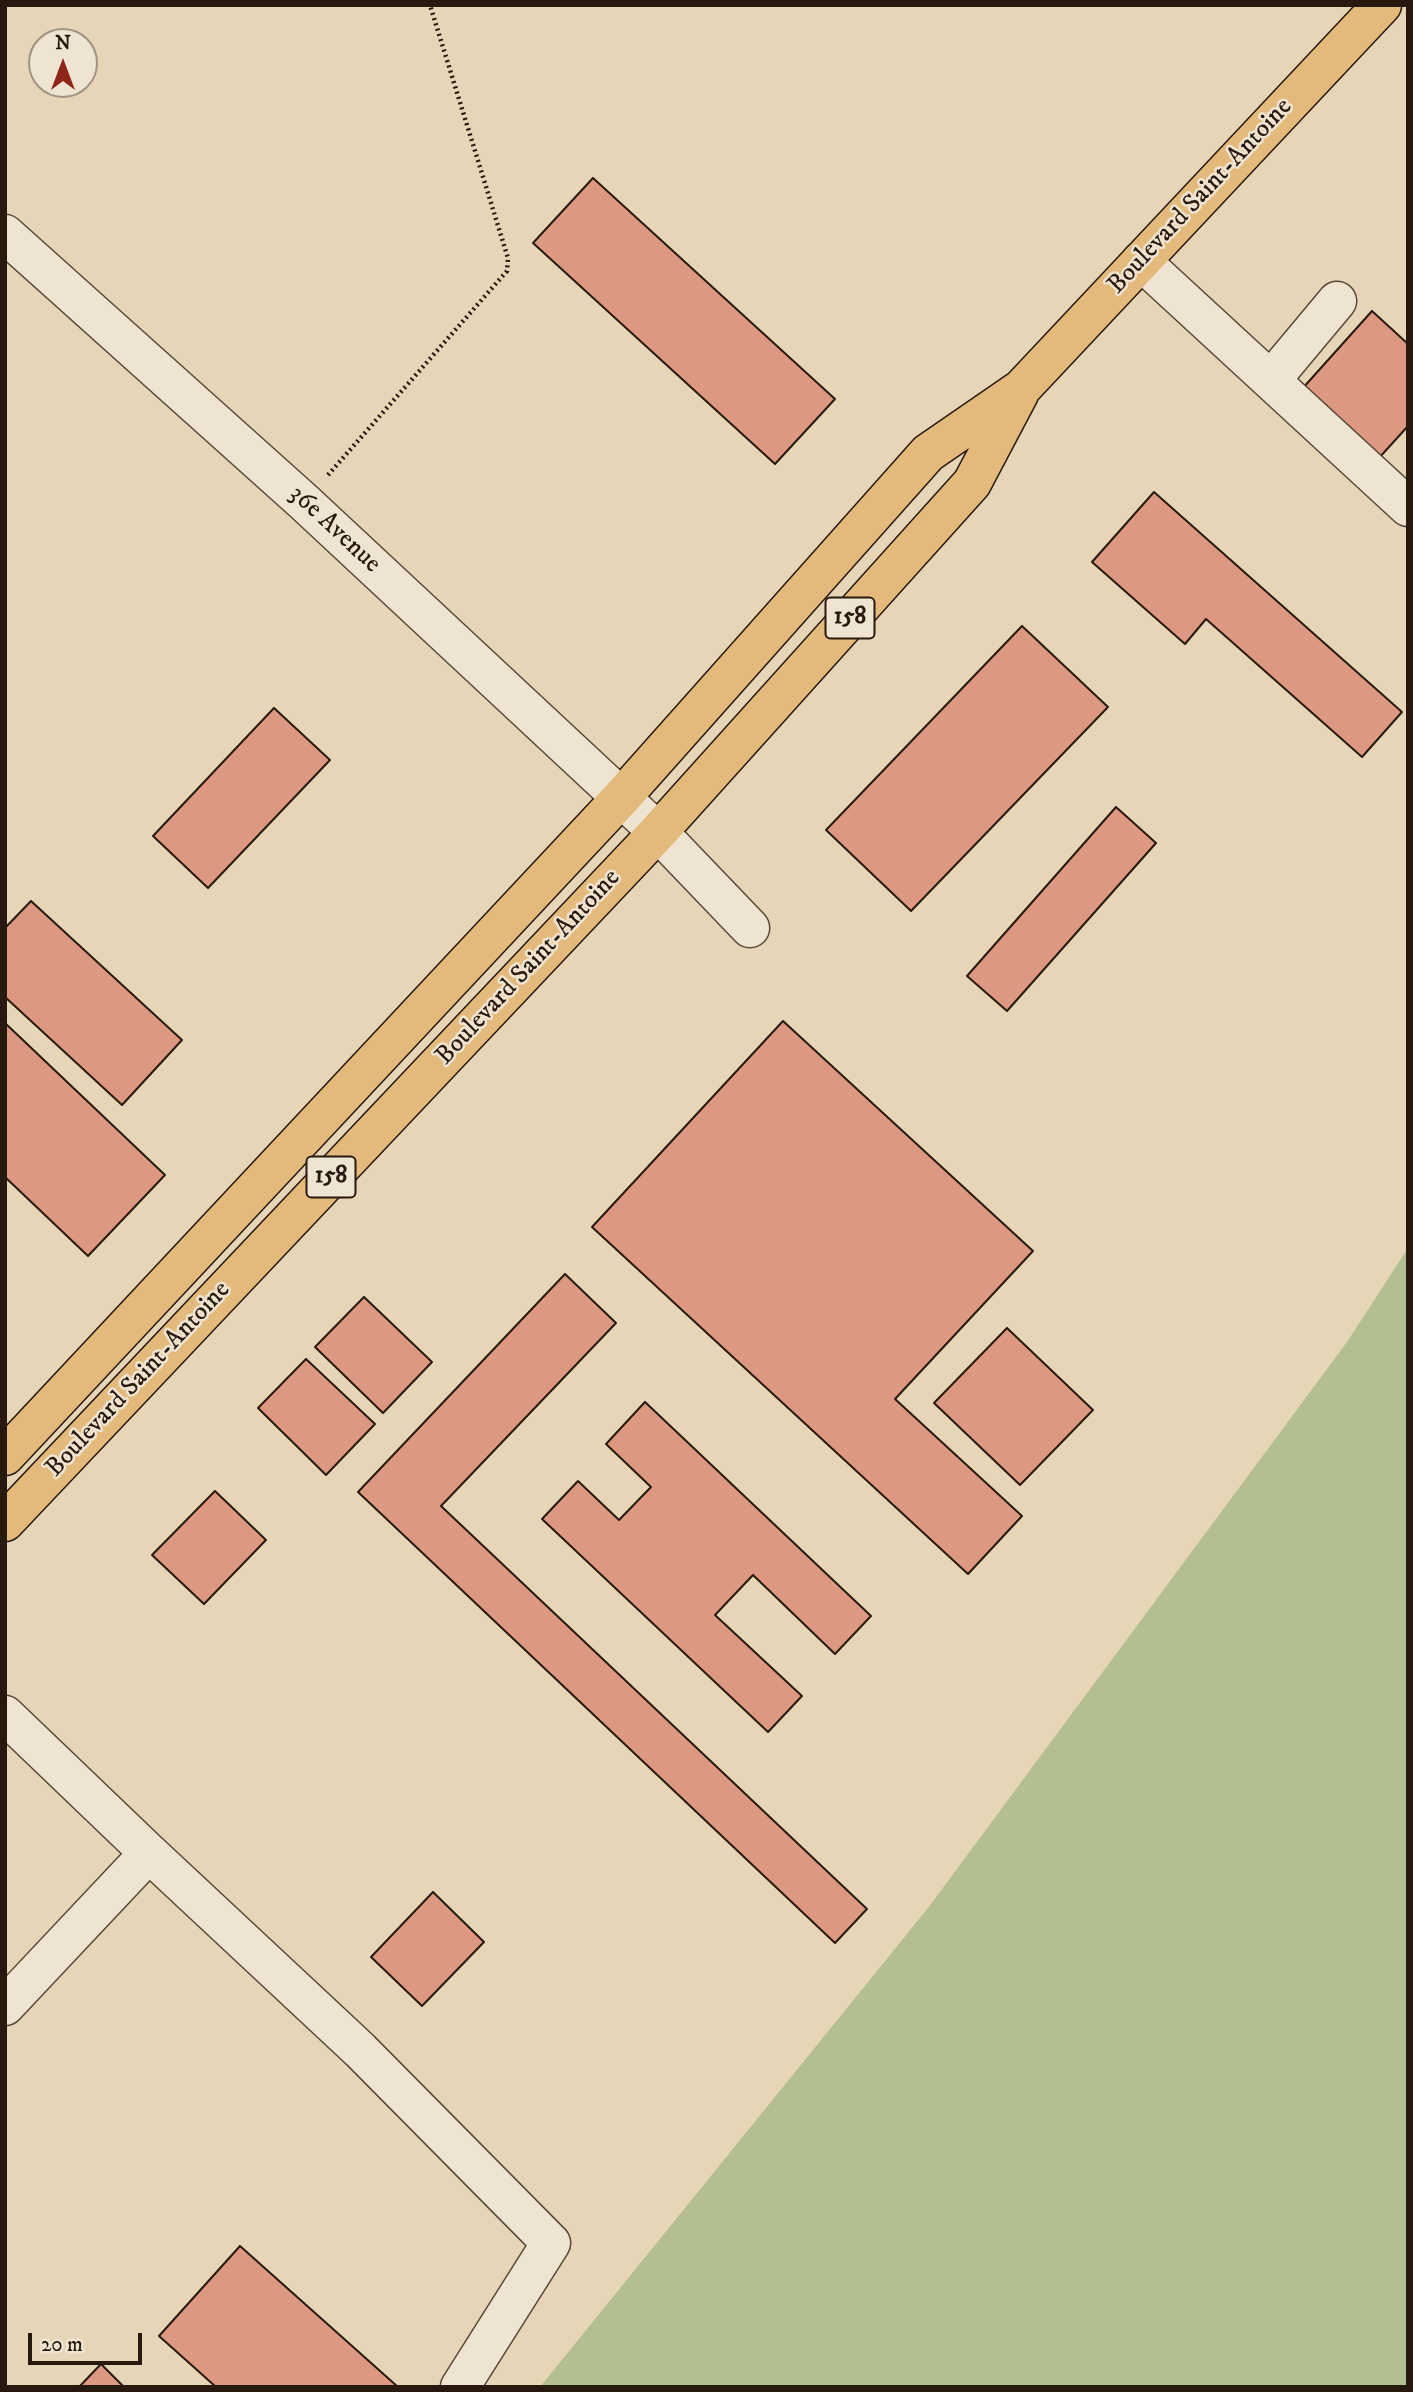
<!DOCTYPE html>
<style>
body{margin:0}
#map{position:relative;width:1413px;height:2392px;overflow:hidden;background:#e7d5b8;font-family:"IM FELL DW Pica",serif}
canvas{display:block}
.frame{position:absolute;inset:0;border:7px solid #27190d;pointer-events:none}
.north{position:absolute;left:28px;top:28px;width:70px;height:70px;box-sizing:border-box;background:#efe4d1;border:2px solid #9f9383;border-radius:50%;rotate:0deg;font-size:19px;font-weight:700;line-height:28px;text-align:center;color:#27190d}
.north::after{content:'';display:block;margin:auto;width:24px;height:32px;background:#8f2418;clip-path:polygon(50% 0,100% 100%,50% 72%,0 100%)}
.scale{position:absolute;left:28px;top:2333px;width:114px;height:32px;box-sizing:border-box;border:4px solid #27190d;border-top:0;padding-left:9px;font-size:21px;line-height:24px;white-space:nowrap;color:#27190d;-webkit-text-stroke:5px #efe4d1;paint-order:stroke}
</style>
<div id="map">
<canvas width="1413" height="2392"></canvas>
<div class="frame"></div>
<div class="north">N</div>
<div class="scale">20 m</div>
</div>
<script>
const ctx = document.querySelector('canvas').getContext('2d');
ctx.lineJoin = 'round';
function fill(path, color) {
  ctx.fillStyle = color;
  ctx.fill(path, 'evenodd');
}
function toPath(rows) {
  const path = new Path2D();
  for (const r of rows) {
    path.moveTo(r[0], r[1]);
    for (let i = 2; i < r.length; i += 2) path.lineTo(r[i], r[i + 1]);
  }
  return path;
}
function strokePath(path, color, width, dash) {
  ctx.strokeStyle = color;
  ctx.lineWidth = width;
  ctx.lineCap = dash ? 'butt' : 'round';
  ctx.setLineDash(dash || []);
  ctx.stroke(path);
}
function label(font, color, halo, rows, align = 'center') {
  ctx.font = font + ' "IM FELL DW Pica",serif';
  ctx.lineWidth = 5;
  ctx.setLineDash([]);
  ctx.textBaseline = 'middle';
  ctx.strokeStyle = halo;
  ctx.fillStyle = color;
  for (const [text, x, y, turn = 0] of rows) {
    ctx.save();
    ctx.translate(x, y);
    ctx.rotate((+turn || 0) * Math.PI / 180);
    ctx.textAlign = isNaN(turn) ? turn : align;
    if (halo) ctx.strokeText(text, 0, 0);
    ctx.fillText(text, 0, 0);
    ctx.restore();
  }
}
fill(toPath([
 [1408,1248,1408,2387,540,2387,928,1908,1347,1342]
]), '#b3be91');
const building = toPath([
 [593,178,835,399,775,464,533,243,593,178],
 [1372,311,1408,344,1408,426,1379,458,1302,389,1372,311],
 [1154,492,1402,712,1362,757,1206,619,1185,644,1092,562,1154,492],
 [1022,626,1108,707,911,911,826,830,1022,626],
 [274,708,330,760,208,888,153,836,274,708],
 [1116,807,1156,843,1007,1011,967,976,1116,807],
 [31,901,182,1040,122,1105,5,997,5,928,31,901],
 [783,1021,1033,1251,895,1399,1022,1516,968,1574,592,1227,783,1021],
 [5,1023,165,1175,88,1256,5,1177,5,1023],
 [565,1274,616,1323,441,1506,867,1909,835,1943,358,1492,565,1274],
 [364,1297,432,1362,383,1413,315,1347,364,1297],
 [1007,1328,1093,1410,1020,1485,934,1403,1007,1328],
 [306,1359,375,1424,326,1475,258,1408,306,1359],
 [645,1402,871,1616,835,1654,753,1575,715,1615,802,1696,768,1732,542,1519,578,1481,619,1520,651,1487,606,1444,645,1402],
 [215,1491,266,1540,204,1604,152,1555,215,1491],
 [433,1892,484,1942,422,2006,371,1957,433,1892],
 [240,2246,398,2387,216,2387,159,2336,240,2246],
 [101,2364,124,2387,79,2387,101,2364]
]);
fill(building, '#dd9881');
strokePath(building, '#27190d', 2);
const minor = toPath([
 [5,234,304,502,658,832,750,928],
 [1141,261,1408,507],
 [1271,380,1337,301],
 [5,1715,149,1853,5,2006],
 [149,1853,360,2050,551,2243,460,2387]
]);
const major = toPath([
 [5,1456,621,798,928,453,1021,389,1382,5],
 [5,1522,658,832,972,483,1019,394]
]);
strokePath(minor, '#574838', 41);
strokePath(major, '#27190d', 41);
strokePath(toPath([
 [328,475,507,271,508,258,430,5]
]), '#27190d', 4.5, [2, 3.5]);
strokePath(minor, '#efe4d1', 38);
strokePath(major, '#e4ba7c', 38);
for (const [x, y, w] of [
 [850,618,49],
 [331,1177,49]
]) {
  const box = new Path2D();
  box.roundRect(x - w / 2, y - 20.5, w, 41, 5);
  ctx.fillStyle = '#efe4d1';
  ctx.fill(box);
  strokePath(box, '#27190d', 2);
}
label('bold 24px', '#27190d', null, [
 ["158",850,618],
 ["158",331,1177]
]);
label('26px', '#27190d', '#efe4d1', [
 ["Boulevard Saint-Antoine",1201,197,-47],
 ["36e Avenue",334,530,43],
 ["Boulevard Saint-Antoine",529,968,-47],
 ["Boulevard Saint-Antoine",139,1380,-47]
]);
</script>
